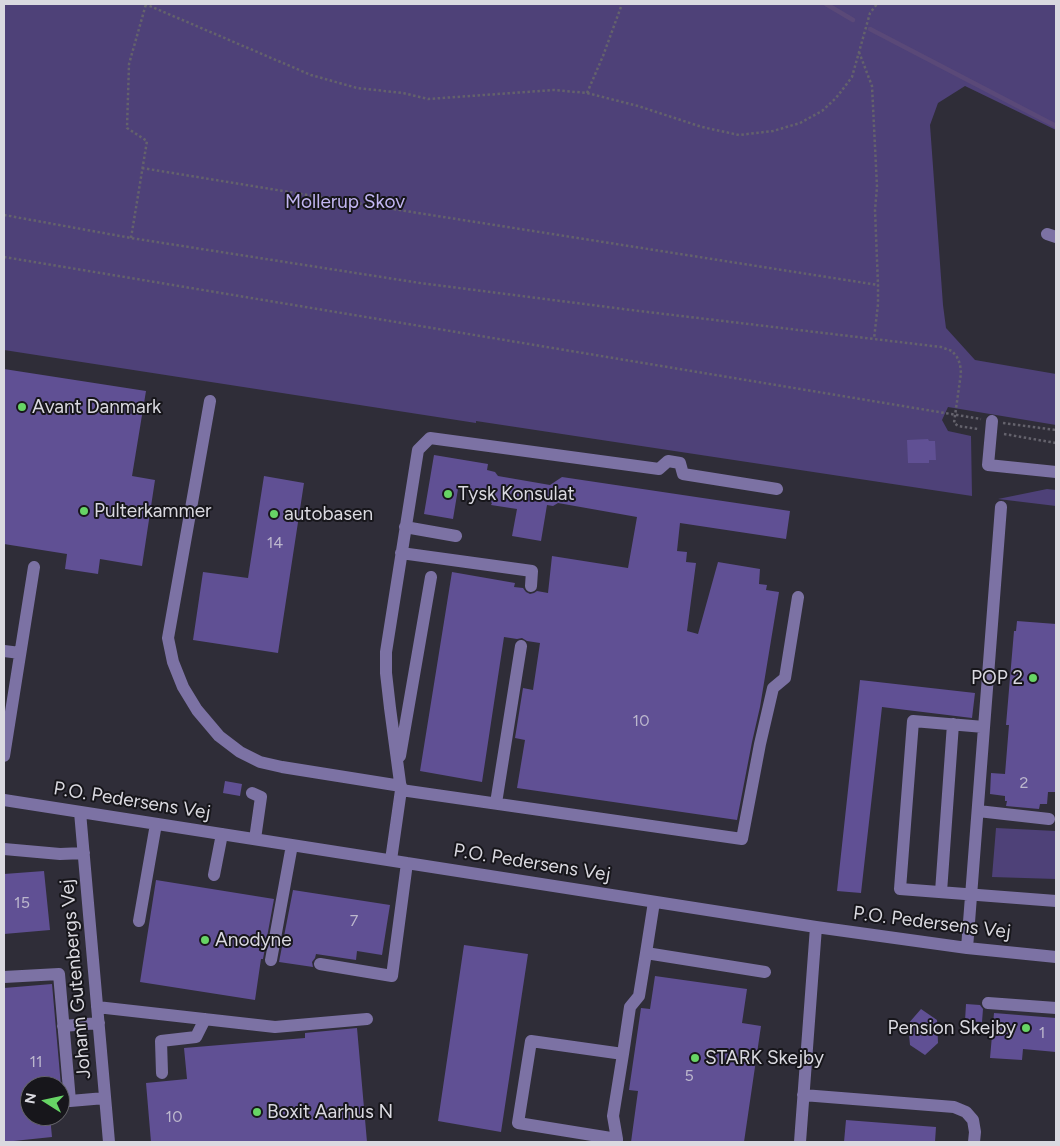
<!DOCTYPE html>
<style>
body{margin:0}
#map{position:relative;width:1060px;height:1146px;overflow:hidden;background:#2f2d38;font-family:Figtree,sans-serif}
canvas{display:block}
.frame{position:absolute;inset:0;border:5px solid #dad9e0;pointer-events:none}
.north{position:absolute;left:20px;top:1076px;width:50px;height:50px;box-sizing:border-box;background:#17161b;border:1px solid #65646a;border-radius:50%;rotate:280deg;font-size:14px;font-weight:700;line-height:20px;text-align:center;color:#dad9e0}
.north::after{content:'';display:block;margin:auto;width:18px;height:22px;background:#67d465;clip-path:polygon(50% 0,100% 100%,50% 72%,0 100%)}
</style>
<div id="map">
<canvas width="1060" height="1146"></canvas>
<div class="frame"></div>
<div class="north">N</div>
</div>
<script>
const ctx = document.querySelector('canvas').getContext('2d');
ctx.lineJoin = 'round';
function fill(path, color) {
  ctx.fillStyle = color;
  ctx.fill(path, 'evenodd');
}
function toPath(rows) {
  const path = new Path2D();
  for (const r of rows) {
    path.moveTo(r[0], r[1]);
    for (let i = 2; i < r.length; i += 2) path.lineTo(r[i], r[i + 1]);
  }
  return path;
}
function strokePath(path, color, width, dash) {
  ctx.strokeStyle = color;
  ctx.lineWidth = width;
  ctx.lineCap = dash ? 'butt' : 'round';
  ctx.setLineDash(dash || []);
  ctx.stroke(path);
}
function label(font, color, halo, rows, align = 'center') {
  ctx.font = font + ' Figtree,sans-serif';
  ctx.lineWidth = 4;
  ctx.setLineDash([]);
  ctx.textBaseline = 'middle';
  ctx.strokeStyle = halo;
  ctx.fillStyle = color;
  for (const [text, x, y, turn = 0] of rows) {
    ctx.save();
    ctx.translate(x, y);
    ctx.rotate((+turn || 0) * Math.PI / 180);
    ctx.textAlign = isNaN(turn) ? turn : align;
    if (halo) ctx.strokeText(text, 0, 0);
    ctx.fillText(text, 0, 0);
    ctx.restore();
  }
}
fill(toPath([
 [4,4,1056,4,1056,130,965,86,938,103,930,125,943,305,946,328,975,360,1056,374,1056,425,948,407,942,420,948,431,971,436,972,496,476,421,476,423,4,350],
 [1047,489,1056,490,1056,506,998,499],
 [996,828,1056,831,1056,879,992,877]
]), '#4e4178');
strokePath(toPath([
 [826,4,853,20],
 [870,29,1056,126]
]), '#5a4978', 4.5);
fill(toPath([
 [4,369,146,391,132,476,155,480,142,566,100,559,98,574,65,569,67,554,4,544],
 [928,439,929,441,935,441,936,460,929,460,929,463,908,463,907,440],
 [434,455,488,464,487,470,495,472,498,476,550,485,562,477,790,511,786,539,680,523,677,551,687,552,686,562,696,563,687,631,698,634,718,562,760,569,759,584,767,585,766,590,779,592,760,707,752,742,737,820,517,788,525,740,515,738,523,688,533,690,540,643,527,641,522,638,517,639,504,637,482,782,420,771,452,572,515,583,514,587,523,588,526,592,530,594,534,593,537,591,548,593,552,556,628,568,637,517,558,503,553,506,547,505,541,541,512,536,517,509,491,505,492,503,482,493,458,489,453,519,424,514],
 [264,476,304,483,278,653,193,640,203,572,248,578],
 [1017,621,1056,624,1056,792,1048,792,1047,804,1040,804,1039,809,1006,806,1007,801,1005,801,1005,796,990,794,991,773,1005,774,1009,725,1006,725,1014,631,1016,631],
 [860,680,975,693,972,718,882,707,861,893,837,891],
 [225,781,242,784,240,796,223,793],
 [44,871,50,930,4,934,4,874],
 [156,880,274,899,263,959,261,959,255,1000,140,982],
 [293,890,390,905,382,955,357,951,356,960,316,954,315,958,312,962,313,967,279,962],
 [464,945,528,954,501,1132,438,1121],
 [655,976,747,989,742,1023,761,1026,744,1142,631,1142,638,1091,629,1090,641,1008,650,1009],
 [52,984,61,1086,30,1086,30,1116,50,1116,52,1137,4,1142,4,988],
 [966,1004,980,1005,983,1009,982,1022,965,1021],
 [921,1009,937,1020,938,1043,925,1055,910,1045,908,1024],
 [994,1013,1056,1018,1056,1052,1023,1049,1022,1060,990,1058],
 [357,1028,367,1142,151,1142,146,1083,187,1079,184,1048,305,1038,305,1033],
 [846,1120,936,1127,935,1142,844,1142]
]), '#605094');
strokePath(toPath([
 [145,4,311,75,357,88,403,93,428,99,554,90,587,93,638,106,702,127,739,135,773,131,800,123,822,111,836,98,852,77,870,13,877,4],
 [859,52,872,86,877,187,875,210,878,285,878,304,874,339],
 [587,93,603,56,622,4],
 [142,168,418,213,878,285],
 [4,215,131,238,420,283,631,310,941,347,952,351,957,357,960,364,961,373,954,423,958,426,978,429],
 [131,238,147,141,127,128,129,64,146,4],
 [4,257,981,419],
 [1003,423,1056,430],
 [1004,434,1056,443]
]), '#64626c', 2.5, [2.5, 2.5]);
strokePath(toPath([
 [1047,234,1056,237],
 [210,401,168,638,173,662,183,687,197,710,219,736,240,752,260,762,282,767,401,786],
 [992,421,988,465,1056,472],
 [405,527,456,536],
 [401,553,532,571,531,586],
 [4,651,20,653],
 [984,727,913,721,900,889,1056,901],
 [4,756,34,567],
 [400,756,431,577],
 [401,790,742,839,760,744,773,688,785,678,798,597],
 [252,793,261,797,255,839],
 [4,800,816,927,967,948,1056,957],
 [496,803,521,646],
 [978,811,1049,819],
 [80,812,109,1142],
 [4,849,60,854,84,853],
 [391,860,401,790,390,708,386,673,386,652,418,450,430,438,659,469,668,461,680,463,683,474,777,489],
 [214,875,222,834],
 [941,892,953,724],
 [139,921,156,824],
 [967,948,1001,507],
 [646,953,654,902],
 [271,960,292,845],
 [320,964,392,976,407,863],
 [4,977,59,974,70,1101,105,1098],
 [988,1003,1056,1008],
 [97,1007,275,1027,367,1019],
 [63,1026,99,1023],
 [162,1073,161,1041,196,1037,205,1019],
 [803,1095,954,1107,966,1112,973,1120,975,1132,974,1142],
 [617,1139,613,1116,623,1054],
 [617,1142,617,1139,518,1123,531,1041,623,1054,630,1007,639,996,646,953,765,972],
 [800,1142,816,927]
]), '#7c72a4', 12);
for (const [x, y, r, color] of [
 [22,407,5,"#67d465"],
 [448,494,5,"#67d465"],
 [84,511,5,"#67d465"],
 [274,514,5,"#67d465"],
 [1033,678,5,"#67d465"],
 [205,940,5,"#67d465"],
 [1026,1028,5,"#67d465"],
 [695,1058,5,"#67d465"],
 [257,1112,5,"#67d465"]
]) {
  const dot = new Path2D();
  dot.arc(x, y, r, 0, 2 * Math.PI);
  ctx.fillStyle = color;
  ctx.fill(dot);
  strokePath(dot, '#17161b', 2);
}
label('16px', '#bcb7cd', null, [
 ["14",275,543],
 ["10",641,721],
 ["2",1024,783],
 ["15",22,903],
 ["7",354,921],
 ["1",1042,1033],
 ["11",36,1062],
 ["5",689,1076],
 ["10",174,1117]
]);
label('19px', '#c2b6f1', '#17161b', [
 ["Mollerup Skov",345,202]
]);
label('19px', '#dad9e0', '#17161b', [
 ["Avant Danmark",32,407],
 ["Tysk Konsulat",458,494],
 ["Pulterkammer",94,511],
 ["autobasen",284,514],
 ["POP 2",1023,678,"right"],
 ["Anodyne",215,940],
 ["Pension Skejby",1016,1028,"right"],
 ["STARK Skejby",705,1058],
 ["Boxit Aarhus N",267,1112]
], 'left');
label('19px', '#dad9e0', '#17161b', [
 ["P.O. Pedersens Vej",132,801,9],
 ["P.O. Pedersens Vej",532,863,9],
 ["P.O. Pedersens Vej",932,923,7],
 ["Johann Gutenbergs Vej",76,979,-95]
]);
</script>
